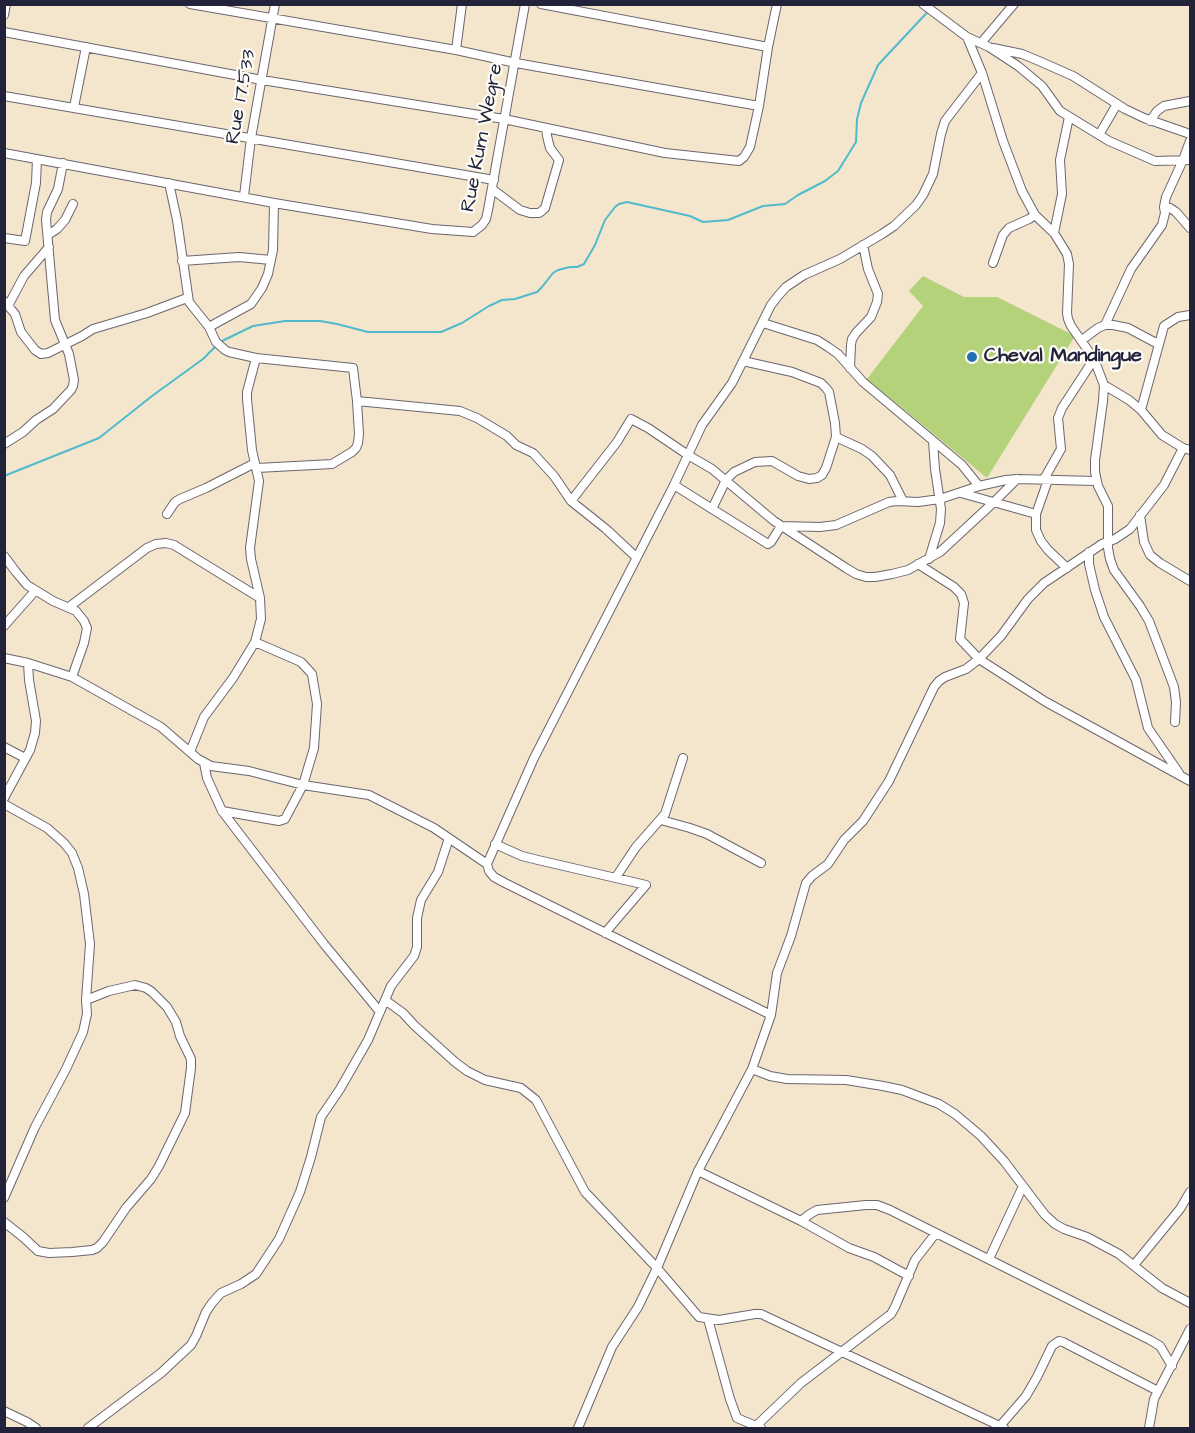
<!DOCTYPE html>
<style>
body{margin:0}
#map{position:relative;width:1195px;height:1433px;overflow:hidden;background:#f4e5cd;font-family:"Architects Daughter",sans-serif}
canvas{display:block}
.frame{position:absolute;inset:0;border:6px solid #22223b;pointer-events:none}
</style>
<div id="map">
<canvas width="1195" height="1433"></canvas>
<div class="frame"></div>
</div>
<script>
const ctx = document.querySelector('canvas').getContext('2d');
ctx.lineJoin = 'round';
function fill(path, color) {
  ctx.fillStyle = color;
  ctx.fill(path, 'evenodd');
}
function toPath(rows) {
  const path = new Path2D();
  for (const r of rows) {
    path.moveTo(r[0], r[1]);
    for (let i = 2; i < r.length; i += 2) path.lineTo(r[i], r[i + 1]);
  }
  return path;
}
function strokePath(path, color, width, dash) {
  ctx.strokeStyle = color;
  ctx.lineWidth = width;
  ctx.lineCap = dash ? 'butt' : 'round';
  ctx.setLineDash(dash || []);
  ctx.stroke(path);
}
function label(font, color, halo, rows, align = 'center') {
  ctx.font = font + ' "Architects Daughter",sans-serif';
  ctx.lineWidth = 4.5;
  ctx.setLineDash([]);
  ctx.textBaseline = 'middle';
  ctx.strokeStyle = halo;
  ctx.fillStyle = color;
  for (const [text, x, y, turn = 0] of rows) {
    ctx.save();
    ctx.translate(x, y);
    ctx.rotate((+turn || 0) * Math.PI / 180);
    ctx.textAlign = isNaN(turn) ? turn : align;
    if (halo) ctx.strokeText(text, 0, 0);
    ctx.fillText(text, 0, 0);
    ctx.restore();
  }
}
fill(toPath([
 [923,276,964,297,997,297,1075,336,987,478,867,379,923,306,909,291]
]), '#b3d27a');
strokePath(toPath([
 [220,342,253,326,285,321,320,321,337,324,368,332,441,332,462,323,489,306,502,300,515,299,537,292,542,287,553,273,558,270,570,267,577,267,584,264,595,245,605,220,615,207,619,204,627,202,690,216,703,222,728,220,763,206,785,204,798,195,825,181,838,171,856,142,857,119,861,103,878,65,935,4],
 [4,476,99,438,152,396,203,359,216,346]
]), '#50bacd', 2);
const minor = toPath([
 [190,4,456,50,516,63,759,106],
 [541,4,768,47],
 [923,4,967,37,989,47,1018,66,1042,86,1060,111,1109,141,1155,161,1190,160],
 [4,15,6,4],
 [4,32,262,80,504,119,665,153,739,161,744,157,750,147,759,106,768,47,777,4],
 [967,37,982,73,1003,141,1022,191,1035,215,1054,233,1067,254,1069,264,1067,313,1068,319,1071,326,1094,359,1104,385,1103,401,1095,460,1095,472,1098,486,1108,506,1108,548,1110,559,1114,570,1140,606,1149,621,1174,687,1176,702,1175,722],
 [981,43,1014,4],
 [993,48,1022,54,1039,61,1073,76,1125,109,1144,118,1190,134],
 [456,50,462,4],
 [4,96,494,180],
 [74,107,86,47],
 [1150,121,1157,111,1164,106,1190,101],
 [1099,135,1117,104],
 [4,153,274,203,432,229,473,232,482,225,486,219,488,210,525,4],
 [169,183,177,220,189,302,209,327,216,342,225,350,229,352,256,358,247,392,247,399,252,450,259,481,250,548,251,559,260,598,261,619,255,642,233,678,204,717,190,752],
 [492,189,520,210,530,213,539,213,543,210,545,208,559,160,550,148,547,136,546,128],
 [244,196,251,138,275,4],
 [1164,207,1170,208,1176,212,1190,228],
 [1054,233,1062,194,1060,160,1069,117],
 [48,235,57,229,65,220,73,204],
 [4,238,25,241,36,183,37,159],
 [182,261,239,257,271,260],
 [993,263,1003,235,1009,228,1029,219,1035,215],
 [4,301,15,314,21,332,35,350,41,354,48,353,82,336,93,329,147,313,187,298],
 [8,306,24,276,49,247],
 [763,323,817,340,828,347,838,354,863,382,962,465,979,486],
 [1105,325,1131,269,1162,225,1165,213,1164,207,1166,197,1183,160,1190,141],
 [209,327,251,304,262,288,268,274,273,250,274,203],
 [1082,340,1098,328,1105,325,1113,325,1128,328,1158,344],
 [256,358,353,368,357,401,359,434,358,443,356,448,352,452,332,464,257,468],
 [850,368,851,345,852,339,856,333,871,317,877,302,878,294,868,269,863,245],
 [1104,385,1129,400,1141,410,1162,435,1183,448],
 [357,401,460,411,477,418,507,436,516,445,533,453,554,476,571,501,606,529,636,557],
 [1141,410,1164,326,1178,317,1190,315],
 [836,437,862,449,872,456,890,475,903,501],
 [4,444,23,432,36,420,53,409,71,390,73,386,74,380,69,354,55,320,46,220,47,212,58,189,63,163],
 [1044,479,1061,449,1058,418,1062,408,1094,359],
 [1048,480,1036,514,1036,530,1041,541,1048,550,1067,568],
 [674,485,768,544,771,542,781,526,820,527,836,525,889,502,897,501,918,502,940,499,979,486,1006,480,1017,479,1096,481],
 [961,493,1036,514],
 [571,501,617,442,631,419,648,428,688,455,712,469,774,521,846,568,856,574,866,577,875,577,892,574,908,570,940,552,994,502,1017,479],
 [712,509,726,480,734,472,755,462,772,461,798,476,809,479,817,478,822,475,826,468,836,437,835,423,829,392,826,388,821,383,792,372,743,361],
 [167,514,175,502,180,499,206,488,255,463],
 [1140,515,1144,542,1150,555,1160,563,1190,581],
 [1089,552,1089,564,1095,590,1104,617,1136,680,1148,728,1179,773],
 [4,556,16,572,27,585,53,601,76,611,84,621,87,628,84,643,72,677],
 [929,559,940,523,941,509,935,469,933,441],
 [918,564,954,587,961,594,964,603,960,639,979,659,1046,702,1190,781],
 [69,607,147,548,156,544,166,543,174,545,260,598],
 [4,626,35,591],
 [4,658,28,663,72,677,161,727,198,759,211,766,249,771,303,785,369,795,434,828,487,864],
 [4,747,25,758],
 [204,763,207,778,222,811,324,944,380,1012],
 [4,798,30,750,35,733,36,721,29,680,28,663],
 [4,804,47,828,64,843,72,853,78,868,84,894,90,944,86,1000,87,1014,83,1032,66,1069,35,1127,4,1198],
 [222,811,279,821,285,819,303,785,314,748,317,704,312,674,301,662,255,642],
 [661,820,690,828,707,834,761,863],
 [495,844,522,856,538,860,646,885,605,933],
 [616,877,636,847,665,814,683,758],
 [385,1000,403,1013,414,1025,455,1062,467,1071,485,1080,521,1088,536,1100,585,1192,657,1268,699,1317,719,1320,755,1314,761,1314,1004,1428],
 [771,1015,777,973,791,936,806,883,812,876,828,864,844,840,863,821,889,781,934,687,939,681,945,677,966,669,979,659,1001,636,1028,599,1044,583,1102,544,1115,539,1130,529,1164,485,1183,448,1190,450],
 [752,1069,770,1076,787,1079,846,1080,883,1086,902,1090,939,1104,955,1114,981,1136,1004,1161,1045,1215,1055,1224,1064,1229,1087,1237,1119,1254,1162,1288,1190,1303],
 [698,1171,801,1221,810,1214,817,1210,866,1205,877,1205,890,1210,1150,1340,1160,1346,1172,1366],
 [801,1221,849,1248,874,1257,909,1276],
 [4,1222,23,1237,38,1251,49,1253,72,1252,92,1250,97,1248,103,1242,126,1208,151,1179,159,1166,185,1113,191,1068,191,1059,180,1036,176,1022,167,1007,152,992,146,988,135,985,109,991,86,1000],
 [989,1259,1023,1186],
 [1134,1265,1180,1209,1190,1192],
 [708,1319,730,1399,737,1418,761,1428],
 [4,1411,27,1422,36,1428],
 [756,1426,801,1383,891,1314,895,1307,915,1260,936,1233],
 [1000,1426,1026,1396,1037,1377,1052,1346,1059,1341,1063,1342,1158,1391],
 [88,1428,161,1373,191,1345,196,1336,206,1312,212,1303,221,1293,241,1284,256,1274,279,1239,300,1192,311,1157,321,1117,340,1089,368,1040,391,986,414,956,417,947,417,918,421,900,438,872,449,838],
 [578,1428,612,1347,638,1307,657,1268,698,1171,752,1069,771,1015,505,883,494,877,489,871,487,864,534,758,674,485,702,425,732,383,771,305,778,296,786,287,804,275,840,259,882,234,894,226,916,205,923,195,933,174,941,134,945,121,982,73],
 [1149,1428,1154,1399,1190,1329]
]);
strokePath(minor, '#6c666e', 10);
strokePath(minor, '#fff', 8);
for (const [x, y, r, color] of [
 [972,357,6,"#1f6fb2"]
]) {
  const dot = new Path2D();
  dot.arc(x, y, r, 0, 2 * Math.PI);
  ctx.fillStyle = color;
  ctx.fill(dot);
  strokePath(dot, '#fdfcf7', 2);
}
label('20px', '#22223b', '#fdfcf7', [
 ["Rue 17.533",242,97,-80],
 ["Rue Kum Wegre",483,138,-79]
]);
label('bold 20px', '#22223b', '#fdfcf7', [
 ["Cheval Mandingue",984,357]
], 'left');
</script>
